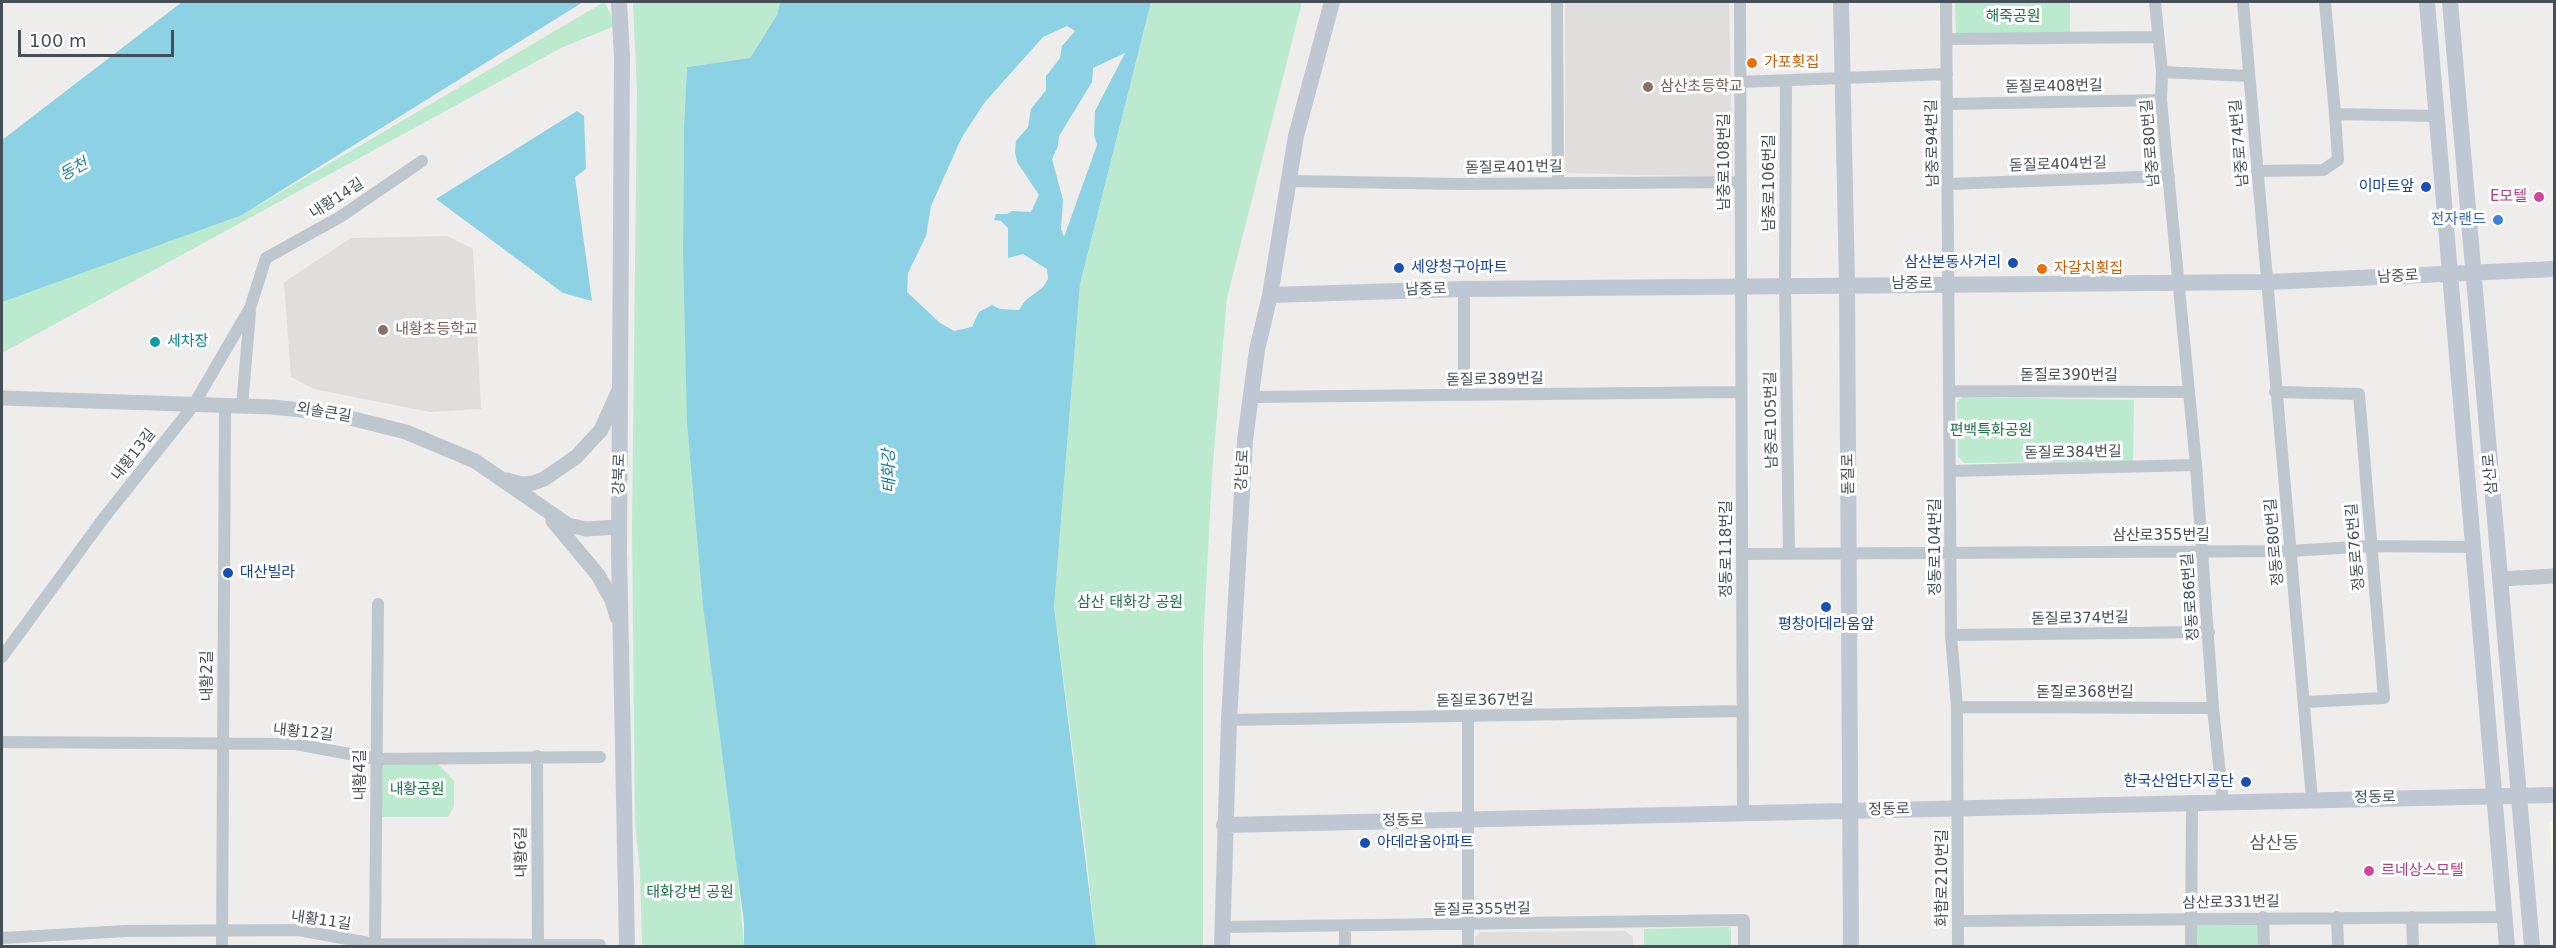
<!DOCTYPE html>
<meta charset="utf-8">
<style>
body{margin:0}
#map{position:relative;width:2556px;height:948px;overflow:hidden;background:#efecec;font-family:"DejaVu Sans",sans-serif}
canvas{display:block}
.frame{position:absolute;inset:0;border:3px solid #464f58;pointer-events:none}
.scale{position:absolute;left:18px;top:30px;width:156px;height:27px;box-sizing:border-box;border:3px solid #464f58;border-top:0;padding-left:8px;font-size:18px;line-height:21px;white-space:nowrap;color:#464f58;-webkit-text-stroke:4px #fff;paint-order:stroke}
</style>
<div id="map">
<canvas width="2556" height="948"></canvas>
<div class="frame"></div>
<div class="scale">100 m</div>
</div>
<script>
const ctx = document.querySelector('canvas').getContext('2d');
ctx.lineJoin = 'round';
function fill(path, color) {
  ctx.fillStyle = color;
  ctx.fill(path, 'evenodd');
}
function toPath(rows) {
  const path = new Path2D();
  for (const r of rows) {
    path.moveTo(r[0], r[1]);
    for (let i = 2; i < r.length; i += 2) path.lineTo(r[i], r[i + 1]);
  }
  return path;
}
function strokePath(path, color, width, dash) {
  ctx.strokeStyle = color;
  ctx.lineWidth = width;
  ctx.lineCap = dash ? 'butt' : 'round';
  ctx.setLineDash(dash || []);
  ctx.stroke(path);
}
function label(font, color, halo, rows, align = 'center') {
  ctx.font = font + ' "DejaVu Sans","Noto Sans KR",sans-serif';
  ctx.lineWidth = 6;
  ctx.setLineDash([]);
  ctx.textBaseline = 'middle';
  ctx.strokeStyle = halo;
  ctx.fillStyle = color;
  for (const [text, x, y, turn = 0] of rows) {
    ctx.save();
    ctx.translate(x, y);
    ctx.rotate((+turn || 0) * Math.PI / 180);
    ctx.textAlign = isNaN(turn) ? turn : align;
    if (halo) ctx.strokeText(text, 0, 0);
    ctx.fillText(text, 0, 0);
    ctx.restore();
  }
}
fill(toPath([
 [2549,822,2554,822,2554,889]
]), '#faf4e5');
fill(toPath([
 [1565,2,1729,2,1733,177,1565,173],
 [447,236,473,249,481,409,430,412,314,389,291,377,284,282,351,238],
 [1625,931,1633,937,1633,946,1475,946,1475,937,1480,932],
 [2,945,205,946,2,946]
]), '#e0dddd');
fill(toPath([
 [604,2,617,25,561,48,2,353,2,296,242,215],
 [633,2,780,2,777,15,750,58,687,67,684,126,683,251,744,946,642,946,640,871,635,824,632,526,637,93],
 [1151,2,1302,2,1227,298,1212,474,1203,646,1203,946,1096,946,1086,852,1054,607,1080,284],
 [1955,2,2070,2,2070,33,1956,33],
 [1962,397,2134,400,2133,461,1964,463,1958,456,1957,402],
 [381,763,438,764,454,781,454,806,448,817,380,817],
 [2263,917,2264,946,2191,946,2189,919],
 [1728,927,1731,929,1731,946,1644,946,1644,929]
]), '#bceace');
fill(toPath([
 [182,2,583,2,242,215,2,302,2,140],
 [780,2,1151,2,1080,284,1054,607,1096,946,744,946,744,923,703,605,687,422,683,251,684,126,687,67,750,58,777,15],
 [1067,26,1075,31,1062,46,1060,58,1046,76,1046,90,1031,109,1028,127,1016,141,1015,152,1017,162,1039,195,1031,212,1012,211,1007,214,996,214,994,220,1001,221,1008,228,1008,258,1023,254,1047,269,1048,279,1043,287,1025,301,1019,310,1000,309,992,305,979,312,972,327,954,331,940,323,907,292,908,273,926,236,931,206,962,137,985,102,1043,37],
 [1125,53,1095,111,1094,135,1097,145,1064,237,1061,229,1063,200,1052,159,1058,146,1059,136,1092,82,1093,68],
 [577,111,584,116,586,169,575,177,592,301,563,293,436,199]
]), '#8cd2e4');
strokePath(toPath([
 [1557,2,1558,182],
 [1740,2,1743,813],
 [1946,2,1951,635,1957,707,1958,946],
 [2155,2,2162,72,2161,100,2196,465,2213,708,2223,803],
 [2243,2,2312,799],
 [2325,2,2335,114,2437,116],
 [1947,39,2158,37],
 [2162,72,2249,76],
 [1786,80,1785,286,1789,554],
 [1740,82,1947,74],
 [1947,104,2161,100],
 [2257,171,2323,170,2338,160,2335,114],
 [1289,181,1459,184,1740,182],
 [1948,184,2169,176],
 [1464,289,1464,395],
 [1950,391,2188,392],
 [2275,392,2359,394,2384,698,2305,702],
 [1250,397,1741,392],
 [242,406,250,312],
 [1950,471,2196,465],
 [1742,554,2290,551,2371,546,2472,547],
 [1951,635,2209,632],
 [2,657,103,519,193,406,250,308,266,258,340,217,422,161],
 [1957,707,2213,708],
 [1229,720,1742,711],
 [2,742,296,744,376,759,600,757],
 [537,756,538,946],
 [2263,917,2264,946],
 [2337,917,2338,946],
 [2412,917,2413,946],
 [1959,921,2504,917],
 [1345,926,1345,946],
 [1222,927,1744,920,1744,946],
 [2,938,126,931,298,930,375,944,600,945],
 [222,946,225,406],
 [375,946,378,604],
 [1468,946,1468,716],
 [2191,946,2192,804]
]), '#bec6ce', 12);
strokePath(toPath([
 [2,398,272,407,330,413,406,432,475,461,568,525,586,529,619,527],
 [507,480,522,484,533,483,544,479,576,457,601,430,618,392],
 [553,521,598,575,612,600,617,617],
 [2500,579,2554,576]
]), '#bec6ce', 15);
strokePath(toPath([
 [619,2,622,57,619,552,627,946],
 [1841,2,1847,284,1851,946],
 [2427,2,2507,946],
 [2450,2,2532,946],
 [1270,295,1464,289,2268,282,2554,269],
 [1224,825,2554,795],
 [1222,946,1229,720,1245,440,1257,350,1270,295,1296,136,1332,2]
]), '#bec7d2', 16);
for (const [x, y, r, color] of [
 [1752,63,6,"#e8710a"],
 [1648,87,6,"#8d6e63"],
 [2426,187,6,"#1a4fb4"],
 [2539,197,6,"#d1479c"],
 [2498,220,6,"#3f7fe0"],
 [2013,263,6,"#1a4fb4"],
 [1399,268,6,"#1a4fb4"],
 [2042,269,6,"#e8710a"],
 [383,330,6,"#8d6e63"],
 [155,342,6,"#0f9aa8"],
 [228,573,6,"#1a4fb4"],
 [1826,607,6,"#1a4fb4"],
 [2246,782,6,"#1a4fb4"],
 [1365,843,6,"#1a4fb4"],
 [2369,871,6,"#d1479c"]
]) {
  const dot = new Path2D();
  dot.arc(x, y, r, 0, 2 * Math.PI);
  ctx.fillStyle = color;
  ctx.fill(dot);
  strokePath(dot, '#fff', 2);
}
label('15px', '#1d7348', '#fff', [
 ["해죽공원",2013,17],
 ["편백특화공원",1991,431],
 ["삼산 태화강 공원",1130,603],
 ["내황공원",417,790],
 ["태화강변 공원",690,893]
]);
label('15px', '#c56008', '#fff', [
 ["가포횟집",1764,63],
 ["자갈치횟집",2054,269]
], 'left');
label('15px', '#785e54', '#fff', [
 ["삼산초등학교",1660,87],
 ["내황초등학교",395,330]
], 'left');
label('15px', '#464f58', '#fff', [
 ["돋질로408번길",2054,87,-1],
 ["남중로94번길",1933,143,-91],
 ["남중로80번길",2151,143,-95],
 ["남중로74번길",2240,143,-95],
 ["남중로108번길",1725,162,-90],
 ["돋질로404번길",2058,165,-2],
 ["돋질로401번길",1514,168,-1],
 ["남중로106번길",1770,183,-90],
 ["내황14길",337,199,-33],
 ["남중로",2398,277,-3],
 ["남중로",1912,284],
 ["남중로",1426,290,-2],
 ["돋질로390번길",2069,376],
 ["돋질로389번길",1495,380,-1],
 ["외솔큰길",324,413,9],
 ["남중로105번길",1772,420,-91],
 ["돋질로384번길",2073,453,-1],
 ["내황13길",134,455,-52],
 ["강남로",1243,470,-87],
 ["강북로",620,474,-89],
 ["돋질로",1849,474,-91],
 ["삼산로",2491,474,-95],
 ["삼산로355번길",2161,536],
 ["정동로80번길",2275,542,-95],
 ["정동로104번길",1936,547,-90],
 ["정동로76번길",2356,547,-95],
 ["정동로118번길",1727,549,-90],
 ["정동로86번길",2191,597,-94],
 ["돋질로374번길",2080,619,-1],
 ["내황2길",208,676,-90],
 ["돋질로368번길",2085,693],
 ["돋질로367번길",1485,701,-1],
 ["내황12길",303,733,6],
 ["내황4길",361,775,-90],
 ["정동로",2375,798,-1],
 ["정동로",1889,810,-1],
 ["정동로",1403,821,-1],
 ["내황6길",522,852,-91],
 ["화합로210번길",1943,878,-90],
 ["삼산로331번길",2231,903,-1],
 ["돋질로355번길",1482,910,-1],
 ["내황11길",321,921,8]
]);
label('15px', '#164399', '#fff', [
 ["이마트앞",2414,187],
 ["삼산본동사거리",2001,263],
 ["세양청구아파트",1411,268,"left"],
 ["대산빌라",240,573,"left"],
 ["평창아데라움앞",1826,625,"center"],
 ["한국산업단지공단",2234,782],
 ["아데라움아파트",1377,843,"left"]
], 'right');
label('15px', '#b23c85', '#fff', [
 ["E모텔",2527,197],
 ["르네상스모텔",2381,871,"left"]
], 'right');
label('15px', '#366cbe', '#fff', [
 ["전자랜드",2486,220]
], 'right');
label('15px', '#0d838f', '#fff', [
 ["세차장",167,342]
], 'left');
label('italic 16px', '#167e9b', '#fff', [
 ["동천",74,170,-29],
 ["태화강",890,471,-91]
]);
label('18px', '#595c60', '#fff', [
 ["삼산동",2274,844]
]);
</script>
